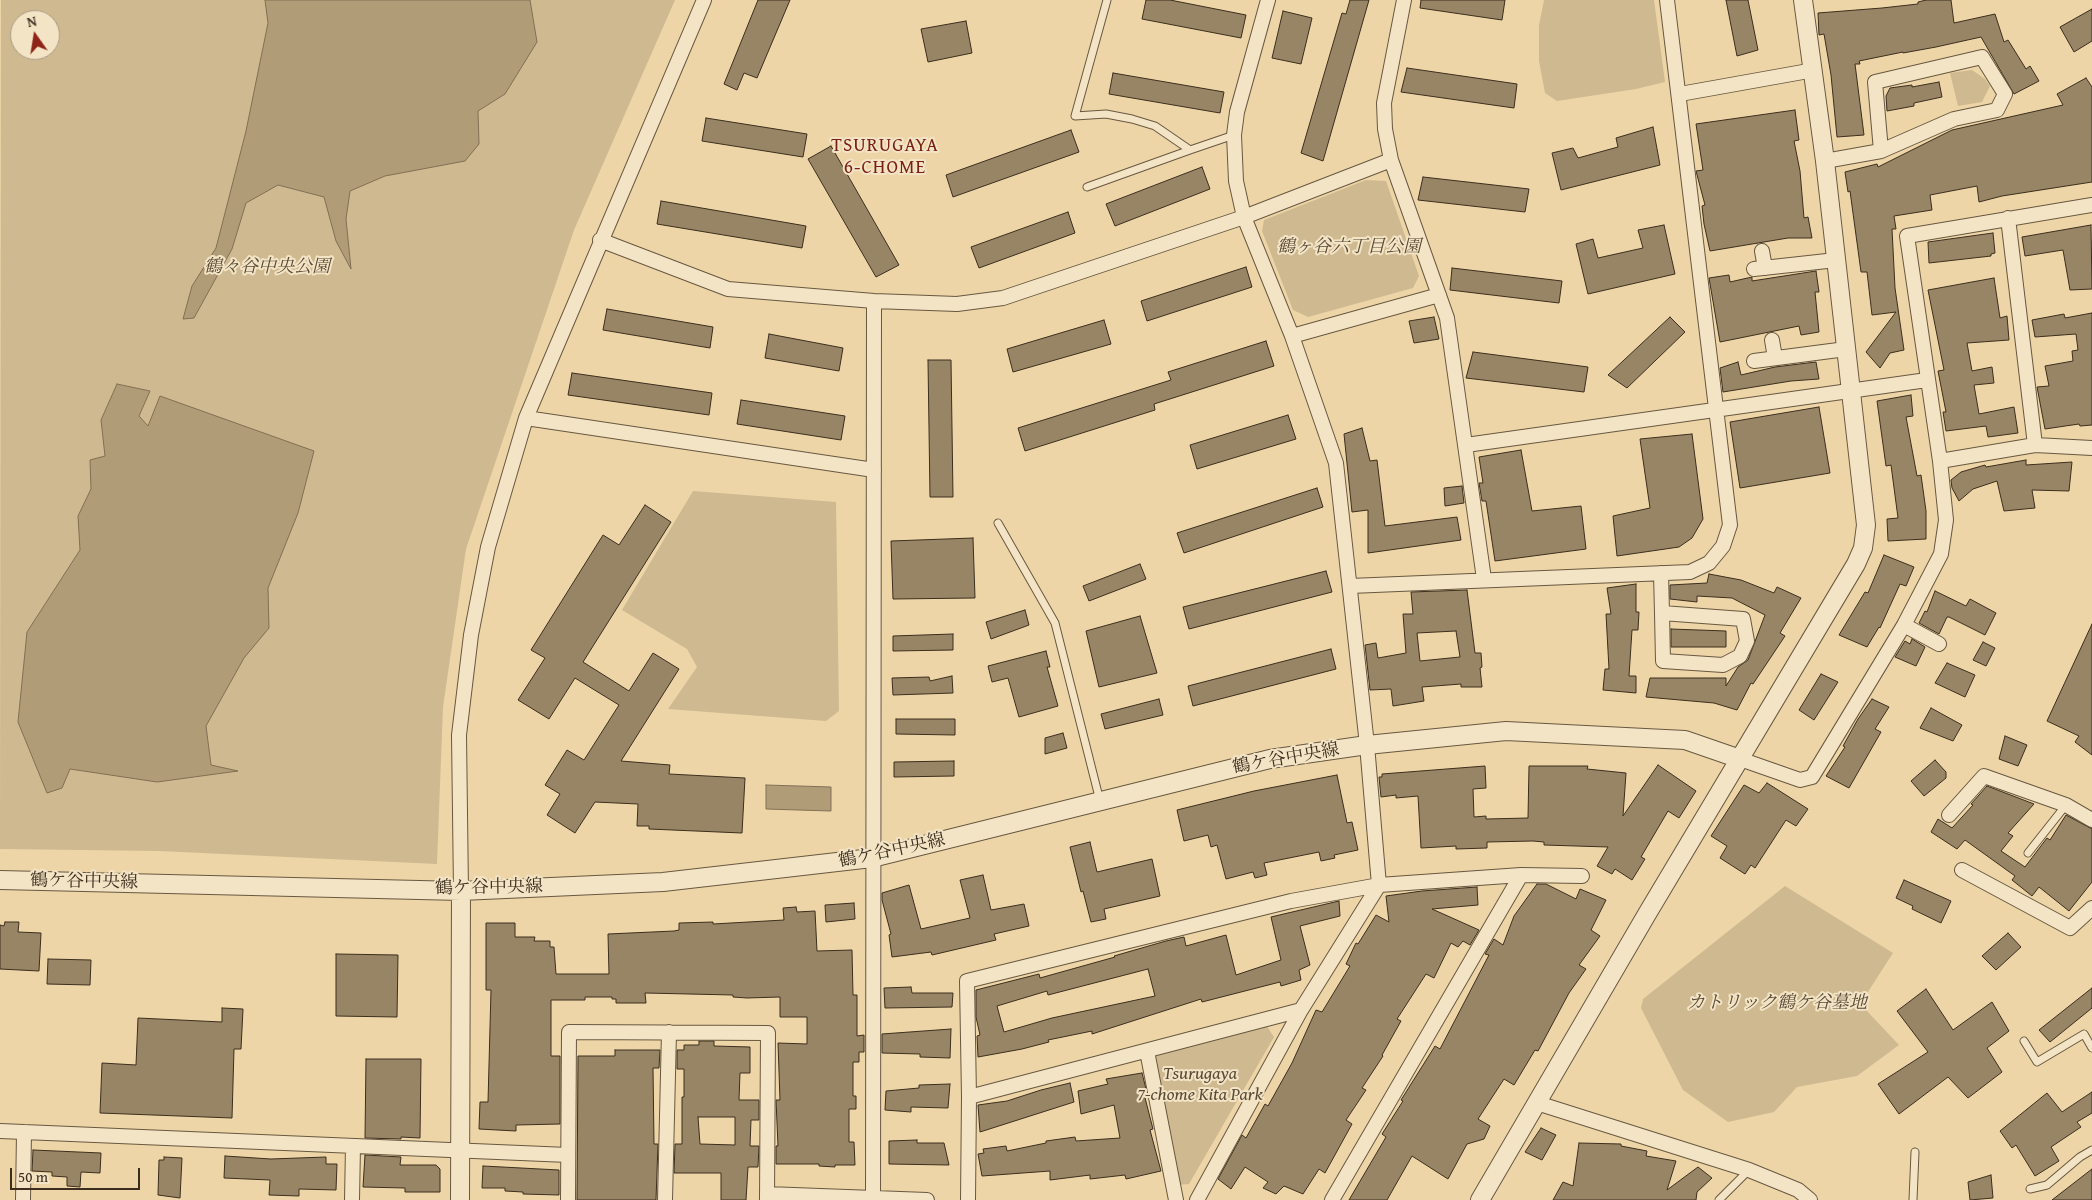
<!DOCTYPE html>
<meta charset="utf-8">
<style>
body{margin:0}
#map{position:relative;width:2092px;height:1200px;overflow:hidden;background:#edd5a7;font-family:"Gentium Book Plus",serif}
canvas{display:block}
.north{position:absolute;left:10px;top:10px;width:50px;height:50px;box-sizing:border-box;background:#f3e4c6;border:1px solid #aa9b83;border-radius:50%;rotate:347deg;font-size:14px;font-weight:700;line-height:20px;text-align:center;color:#3c2e1e}
.north::after{content:'';display:block;margin:auto;width:18px;height:22px;background:#8f2418;clip-path:polygon(50% 0,100% 100%,50% 72%,0 100%)}
.scale{position:absolute;left:10px;top:1168px;width:130px;height:22px;box-sizing:border-box;border:2px solid #3c2e1e;border-top:0;padding-left:6px;font-size:15px;line-height:18px;white-space:nowrap;color:#3c2e1e;-webkit-text-stroke:4px #f3e4c6;paint-order:stroke}
</style>
<div id="map">
<canvas width="2092" height="1200"></canvas>
<div class="north">N</div>
<div class="scale">50 m</div>
</div>
<script>
const ctx = document.querySelector('canvas').getContext('2d');
ctx.lineJoin = 'round';
function fill(path, color) {
  ctx.fillStyle = color;
  ctx.fill(path, 'evenodd');
}
function toPath(rows) {
  const path = new Path2D();
  for (const r of rows) {
    path.moveTo(r[0], r[1]);
    for (let i = 2; i < r.length; i += 2) path.lineTo(r[i], r[i + 1]);
  }
  return path;
}
function strokePath(path, color, width, dash) {
  ctx.strokeStyle = color;
  ctx.lineWidth = width;
  ctx.lineCap = dash ? 'butt' : 'round';
  ctx.setLineDash(dash || []);
  ctx.stroke(path);
}
function label(font, color, halo, rows, align = 'center') {
  ctx.font = font + ' "Gentium Book Plus","Noto Serif JP",serif';
  ctx.lineWidth = 4;
  ctx.setLineDash([]);
  ctx.textBaseline = 'middle';
  ctx.strokeStyle = halo;
  ctx.fillStyle = color;
  for (const [text, x, y, turn = 0] of rows) {
    ctx.save();
    ctx.translate(x, y);
    ctx.rotate((+turn || 0) * Math.PI / 180);
    ctx.textAlign = isNaN(turn) ? turn : align;
    if (halo) ctx.strokeText(text, 0, 0);
    ctx.fillText(text, 0, 0);
    ctx.restore();
  }
}
fill(toPath([
 [1,0,675,0,574,230,466,549,443,707,437,864,159,851,0,849],
 [20,20,50,20,50,50,20,50],
 [1544,0,1654,0,1665,82,1636,89,1557,101,1545,93,1539,61,1539,25],
 [1972,70,1985,79,1990,86,1982,102,1958,106,1950,73],
 [1366,180,1386,181,1419,276,1413,288,1308,317,1293,310,1262,231,1264,220],
 [693,491,836,502,839,711,826,721,668,709,697,667,687,649,622,610],
 [1785,886,1893,953,1864,998,1866,1010,1899,1045,1857,1076,1797,1087,1774,1112,1728,1122,1683,1090,1641,1008,1643,999],
 [1266,1025,1274,1037,1189,1184,1177,1185,1153,1055]
]), '#cfb990');
const water = toPath([
 [265,0,530,0,537,42,505,94,478,111,479,144,465,161,385,176,350,191,346,219,351,269,336,241,324,197,278,185,246,203,232,249,194,318,183,319,192,286,216,248,246,131,268,23,265,0],
 [117,384,150,391,139,416,148,426,160,396,314,451,298,513,268,588,269,628,244,658,206,726,211,765,238,771,157,782,70,769,62,788,47,793,18,722,27,632,80,550,78,516,91,489,90,460,105,456,101,420,117,384],
 [766,785,831,787,831,811,766,809,766,785]
]);
fill(water, '#b19c78');
strokePath(water, '#827054', 1);
const building = toPath([
 [758,0,790,0,757,78,744,73,737,90,724,84,758,0],
 [1146,0,1170,0,1246,15,1241,38,1142,19,1146,0],
 [1350,0,1369,0,1323,161,1301,153,1342,13,1346,14,1350,0],
 [1421,0,1505,0,1502,20,1420,8,1421,0],
 [1726,0,1748,0,1758,50,1737,56,1726,0],
 [1926,0,1951,0,1954,23,1995,14,2004,42,2008,40,2026,69,2030,66,2039,81,2014,94,1981,37,1936,47,1903,53,1903,52,1859,61,1860,64,1855,64,1864,135,1837,137,1831,75,1824,34,1819,35,1818,13,1882,8,1918,4,1918,2,1926,0],
 [2092,9,2092,41,2074,52,2060,27,2092,9],
 [1283,11,1312,18,1301,64,1272,58,1283,11],
 [966,21,972,53,928,62,921,29,966,21],
 [1407,68,1517,84,1514,108,1401,92,1407,68],
 [1113,73,1224,92,1220,113,1109,94,1113,73],
 [2086,78,2092,87,2092,182,2002,196,1979,202,1977,186,1930,195,1932,210,1894,216,1896,229,1892,229,1895,288,1904,350,1890,353,1880,368,1866,352,1896,312,1872,315,1867,272,1861,272,1850,191,1848,192,1845,172,1877,164,1878,167,1952,130,2063,105,2057,94,2086,78],
 [1939,82,1942,97,1914,103,1914,106,1887,111,1886,96,1890,88,1912,85,1912,87,1939,82],
 [1795,110,1799,140,1794,141,1800,171,1804,218,1808,217,1812,238,1788,238,1710,251,1704,224,1702,206,1705,205,1696,171,1703,170,1696,124,1795,110],
 [706,118,807,134,803,157,702,141,706,118],
 [1653,127,1660,165,1561,190,1552,153,1573,148,1578,158,1618,147,1616,138,1653,127],
 [1071,130,1079,152,953,197,946,175,1071,130],
 [831,146,899,265,876,277,808,159,831,146],
 [1202,167,1210,189,1115,226,1106,204,1202,167],
 [1423,177,1529,189,1525,212,1418,200,1423,177],
 [661,201,806,226,802,248,657,224,661,201],
 [1068,212,1075,233,979,268,971,247,1068,212],
 [1664,225,1675,274,1588,294,1576,244,1593,239,1598,258,1643,248,1638,230,1664,225],
 [2091,225,2092,289,2070,290,2063,250,2025,256,2022,237,2091,225],
 [1993,233,1995,253,1991,254,1991,256,1929,263,1928,242,1993,233],
 [1246,267,1252,287,1147,321,1141,301,1246,267],
 [1452,268,1562,281,1559,303,1450,290,1452,268],
 [1816,271,1819,292,1815,292,1819,332,1801,335,1799,326,1720,342,1709,278,1729,275,1730,282,1752,277,1752,281,1816,271],
 [1994,278,2000,318,2007,316,2009,340,1967,343,1972,371,1992,367,1994,383,1974,385,1979,414,2014,407,2018,433,1988,437,1986,426,1946,431,1943,412,1946,412,1938,371,1944,370,1928,290,1994,278],
 [607,309,713,327,710,348,603,330,607,309],
 [2092,313,2092,425,2080,426,2079,424,2045,429,2037,387,2049,386,2045,366,2073,361,2072,351,2078,350,2076,334,2035,337,2032,320,2064,314,2065,318,2092,313],
 [1434,317,1439,339,1414,343,1409,321,1434,317],
 [1670,317,1685,332,1627,388,1608,375,1670,317],
 [1104,320,1111,344,1013,372,1007,349,1104,320],
 [769,334,843,348,839,371,765,358,769,334],
 [1266,341,1274,366,1154,404,1155,410,1025,451,1018,428,1171,380,1168,372,1266,341],
 [1473,352,1588,367,1584,392,1466,378,1473,352],
 [928,360,951,360,953,497,930,497,928,360],
 [1738,362,1741,375,1775,367,1816,362,1819,379,1791,381,1723,392,1720,368,1738,362],
 [572,373,712,393,709,415,568,395,572,373],
 [1911,395,1913,416,1906,417,1917,476,1921,475,1926,511,1926,539,1888,541,1887,519,1898,518,1891,465,1886,466,1877,401,1911,395],
 [741,400,845,416,841,440,737,424,741,400],
 [1819,407,1830,473,1740,488,1730,422,1819,407],
 [1288,415,1296,439,1197,469,1190,445,1288,415],
 [1362,428,1370,461,1377,460,1385,526,1457,517,1461,540,1368,553,1368,510,1352,512,1344,434,1362,428],
 [1692,434,1703,519,1692,538,1679,547,1617,556,1613,516,1650,508,1640,439,1692,434],
 [1521,450,1532,511,1581,506,1586,549,1495,561,1486,501,1482,501,1479,483,1483,483,1479,457,1521,450],
 [2026,460,2026,465,2072,462,2069,491,2032,490,2035,508,2004,511,1997,481,1973,489,1959,501,1952,488,1951,480,1961,472,1985,465,1986,467,2026,460],
 [1462,486,1464,503,1445,506,1444,488,1462,486],
 [1317,488,1323,507,1184,553,1177,533,1317,488],
 [645,505,671,522,583,662,629,691,653,653,679,669,621,761,670,765,669,774,745,778,742,833,649,829,649,826,637,826,638,804,595,802,575,833,547,815,560,794,545,785,567,750,584,760,619,705,575,678,549,719,518,700,545,658,531,650,603,535,619,545,645,505],
 [973,538,975,598,893,599,891,541,973,538],
 [1884,555,1914,567,1906,586,1900,584,1880,628,1879,627,1867,647,1839,635,1865,592,1868,593,1884,555],
 [1140,564,1146,579,1089,601,1083,586,1140,564],
 [1326,571,1332,592,1189,629,1183,607,1326,571],
 [1709,574,1741,580,1774,593,1777,587,1801,598,1780,633,1785,636,1753,684,1751,683,1737,710,1714,703,1646,697,1650,678,1726,678,1726,686,1738,667,1748,660,1765,615,1732,598,1697,596,1697,602,1670,599,1670,585,1707,583,1709,574],
 [1636,584,1636,612,1639,612,1638,630,1632,630,1629,676,1636,676,1636,693,1603,690,1605,669,1609,669,1606,614,1611,614,1607,588,1636,584],
 [1467,590,1475,653,1481,653,1482,667,1480,668,1482,687,1461,687,1461,684,1422,687,1424,701,1393,706,1391,689,1370,690,1365,645,1376,643,1378,658,1406,653,1403,614,1413,614,1411,592,1467,590],
 [1456,631,1460,657,1420,661,1417,633,1456,631],
 [1935,591,1966,606,1970,599,1996,613,1985,635,1949,617,1947,617,1939,634,1919,623,1925,611,1927,612,1935,591],
 [1025,610,1029,625,991,639,986,622,1025,610],
 [1140,616,1157,673,1099,687,1086,631,1140,616],
 [2092,624,2092,755,2075,742,2079,736,2047,721,2092,624],
 [1671,629,1726,631,1726,647,1671,647,1671,629],
 [953,634,953,650,893,651,893,636,953,634],
 [1912,639,1925,647,1916,666,1895,657,1905,641,1910,644,1912,639],
 [1983,642,1995,648,1986,666,1973,660,1983,642],
 [1331,649,1336,669,1193,706,1188,686,1331,649],
 [1046,651,1050,667,1047,667,1058,706,1019,717,1008,678,992,682,988,666,1046,651],
 [1947,663,1975,675,1965,697,1935,683,1947,663],
 [1821,674,1838,682,1814,720,1799,710,1821,674],
 [952,676,953,693,893,695,892,678,929,677,930,681,952,676],
 [1159,699,1163,715,1105,729,1101,714,1159,699],
 [1872,699,1889,707,1875,729,1881,732,1849,788,1826,776,1845,747,1843,746,1858,719,1872,699],
 [1931,708,1962,725,1953,741,1920,728,1931,708],
 [896,719,955,719,955,735,896,734,896,719],
 [1063,733,1067,748,1045,754,1045,738,1063,733],
 [2005,736,2027,745,2018,766,1999,759,2005,736],
 [1935,760,1946,772,1946,778,1924,796,1911,781,1935,760],
 [954,761,954,776,894,777,894,762,954,761],
 [1658,765,1696,791,1679,818,1668,811,1641,857,1645,859,1632,880,1615,869,1612,874,1597,866,1608,847,1544,845,1544,842,1533,841,1487,842,1487,848,1456,849,1456,846,1421,848,1418,796,1396,798,1396,795,1381,797,1379,777,1382,777,1382,774,1485,766,1486,788,1473,789,1474,817,1486,816,1486,819,1528,818,1529,766,1588,766,1587,769,1626,773,1623,816,1658,765],
 [1337,775,1347,823,1352,822,1358,850,1334,855,1335,858,1321,861,1319,852,1264,863,1267,875,1255,878,1253,872,1226,879,1217,845,1211,847,1208,835,1184,841,1177,810,1254,791,1337,775],
 [1767,783,1808,809,1796,826,1786,820,1755,868,1751,865,1745,874,1720,858,1727,846,1711,836,1744,785,1759,793,1767,783],
 [1987,786,2034,804,2008,833,2013,836,2001,851,2025,867,2047,838,2050,840,2066,815,2092,829,2092,882,2069,911,2039,887,2032,896,2012,880,2015,876,1965,840,1957,849,1931,832,1938,819,1952,828,1973,805,1971,804,1987,786],
 [1090,842,1097,872,1152,859,1160,896,1104,909,1106,919,1091,922,1083,891,1081,892,1070,847,1090,842],
 [983,875,991,910,1024,904,1029,926,994,934,996,940,932,955,931,952,892,957,889,935,891,934,882,900,882,893,909,885,921,929,970,918,960,880,983,875],
 [1904,880,1951,901,1941,923,1912,909,1913,906,1896,898,1904,880],
 [1537,884,1546,884,1576,899,1580,889,1606,900,1591,930,1600,936,1579,965,1586,969,1569,993,1538,1051,1535,1050,1514,1085,1504,1079,1478,1119,1490,1126,1484,1139,1467,1144,1448,1179,1412,1156,1387,1200,1349,1200,1386,1137,1382,1134,1403,1101,1401,1100,1435,1046,1440,1049,1489,955,1485,954,1494,939,1503,945,1514,916,1537,884],
 [1477,887,1478,905,1432,909,1479,930,1470,945,1463,941,1458,947,1451,943,1434,978,1426,974,1397,1019,1401,1021,1382,1055,1383,1056,1362,1088,1366,1090,1346,1120,1352,1124,1325,1173,1319,1169,1303,1194,1284,1186,1276,1194,1263,1188,1268,1182,1245,1167,1231,1189,1218,1179,1242,1135,1246,1138,1265,1104,1268,1106,1292,1063,1316,1010,1322,1012,1350,966,1346,964,1356,943,1358,944,1376,915,1389,922,1386,896,1422,891,1477,887],
 [1339,901,1340,916,1300,926,1310,965,1299,970,1301,980,1281,986,1280,982,1202,1002,1201,999,1092,1034,1092,1031,1048,1040,1049,1042,1022,1049,978,1057,977,1036,980,1035,976,1017,976,990,1039,974,1040,978,1115,957,1114,956,1166,941,1184,937,1186,946,1226,935,1236,975,1281,960,1271,917,1339,901],
 [1148,969,1155,996,1052,1018,1004,1032,997,1006,1047,991,1048,995,1148,969],
 [854,903,855,919,826,922,825,905,854,903],
 [796,907,797,912,815,911,817,951,852,950,853,995,857,995,857,1036,864,1035,864,1052,859,1052,859,1062,853,1062,853,1096,856,1096,856,1109,849,1109,849,1142,854,1142,855,1165,835,1165,835,1167,819,1166,819,1164,776,1164,776,1146,778,1146,776,1100,780,1100,778,1043,807,1044,807,1017,780,1017,780,997,747,998,733,997,733,995,645,993,646,1003,616,1003,616,999,612,999,612,997,585,997,585,1000,551,1000,551,1056,560,1056,560,1124,516,1125,516,1131,479,1129,480,1102,488,1102,491,990,486,990,486,923,515,923,515,937,535,937,534,941,550,941,550,947,554,947,556,974,609,974,608,934,674,931,679,930,679,923,713,922,713,924,784,920,783,908,796,907],
 [5,922,19,922,18,932,41,933,39,971,0,969,0,925,4,926,5,922],
 [2008,933,2021,947,1996,970,1982,956,2008,933],
 [336,954,398,955,397,1017,336,1016,336,954],
 [48,959,91,960,90,985,47,984,48,959],
 [911,987,912,993,953,993,952,1007,885,1008,884,988,911,987],
 [2092,988,2092,1008,2050,1042,2039,1030,2092,988],
 [1926,989,1953,1030,1992,1002,2009,1031,1987,1048,2002,1072,1968,1098,1948,1077,1899,1114,1878,1084,1928,1052,1897,1011,1926,989],
 [222,1008,243,1009,241,1049,234,1049,232,1118,100,1113,102,1063,136,1065,138,1018,222,1022,222,1008],
 [951,1029,950,1058,920,1057,920,1054,882,1053,882,1034,951,1029],
 [699,1041,714,1041,714,1046,750,1047,750,1073,740,1073,739,1100,759,1100,759,1120,751,1120,750,1146,759,1146,758,1167,748,1167,746,1200,721,1200,721,1173,674,1173,675,1144,682,1144,682,1097,684,1097,684,1069,677,1069,677,1050,684,1050,684,1045,699,1045,699,1041],
 [698,1117,735,1117,735,1145,700,1144,698,1117],
 [615,1050,660,1050,659,1068,653,1068,654,1144,658,1144,656,1200,577,1200,578,1056,615,1056,615,1050],
 [366,1059,421,1059,420,1138,401,1137,401,1139,365,1138,366,1059],
 [1142,1073,1146,1089,1143,1090,1153,1129,1150,1130,1161,1171,1126,1179,1125,1175,1090,1179,1090,1175,1050,1180,1050,1171,982,1176,978,1154,984,1153,983,1149,1006,1146,1007,1151,1046,1143,1046,1141,1075,1137,1076,1141,1120,1138,1114,1105,1081,1114,1078,1091,1108,1084,1106,1079,1142,1073],
 [1070,1083,1074,1102,980,1132,978,1105,1007,1101,1041,1090,1070,1083],
 [950,1084,948,1108,911,1107,911,1112,885,1110,886,1091,919,1088,919,1085,950,1084],
 [2092,1092,2092,1113,2077,1122,2081,1127,2051,1147,2059,1161,2035,1176,2016,1145,2012,1148,2000,1131,2047,1093,2062,1112,2092,1092],
 [1541,1128,1556,1135,1542,1160,1525,1152,1541,1128],
 [917,1140,917,1143,944,1143,949,1165,889,1164,889,1141,917,1140],
 [1579,1143,1621,1144,1621,1146,1647,1151,1646,1156,1676,1161,1667,1190,1698,1167,1712,1178,1697,1192,1696,1200,1553,1200,1563,1182,1573,1186,1579,1143],
 [33,1150,101,1153,100,1173,81,1172,80,1187,67,1186,67,1177,52,1176,52,1172,32,1171,33,1150],
 [365,1155,401,1157,400,1165,436,1165,440,1169,440,1192,405,1192,405,1188,363,1187,365,1155],
 [225,1156,271,1159,326,1157,326,1164,337,1164,336,1190,299,1189,299,1196,269,1195,270,1180,224,1178,225,1156],
 [164,1157,182,1158,180,1198,158,1195,159,1160,164,1160,164,1157],
 [483,1166,559,1170,559,1195,523,1194,523,1192,505,1191,505,1188,482,1188,483,1166],
 [2092,1169,2092,1200,2052,1200,2092,1169],
 [1991,1175,1993,1198,1970,1200,1968,1182,1991,1175]
]);
fill(building, '#988565');
strokePath(building, '#3c2e1e', 1);
const service = toPath([
 [1107,0,1075,116,1106,114,1132,119,1155,126,1190,150,1234,135],
 [1087,187,1190,150],
 [998,523,1055,623,1100,801],
 [2028,853,2066,805],
 [2024,1041,2037,1062,2084,1034,2092,1048],
 [2030,1189,2047,1185,2080,1157,2092,1150],
 [1719,1200,1749,1170],
 [1913,1200,1915,1152]
]);
const minor = toPath([
 [1268,0,1237,112,1234,135,1236,181,1244,217,1391,160],
 [1404,0,1384,103,1385,129,1391,160,1447,318,1484,579],
 [1680,94,1814,70],
 [1825,161,1881,151,1954,119,1997,110,2005,94,1982,57,1875,82,1881,151],
 [2008,218,2035,445],
 [600,240,728,289,874,301,957,304,1003,298,1244,217,1292,336,1336,463,1367,745,1379,885,1301,1010,1197,1200],
 [1762,251,1765,268],
 [1754,269,1836,260],
 [1292,336,1439,295],
 [1772,340,1775,358],
 [1754,361,1846,349],
 [526,418,874,470],
 [1466,445,1927,380],
 [1940,461,2035,445,2092,448],
 [1661,573,1662,613,1663,661,1723,665,1740,656,1747,641,1743,619,1662,613],
 [1350,586,1690,572,1709,563,1723,546,1730,525,1667,0],
 [1904,625,1939,644],
 [1740,759,1800,780,1812,777,1904,625,1941,554,1946,520,1940,461,1907,236,2092,205],
 [1949,815,1984,776,2066,805,2092,820],
 [1962,870,2070,928,2092,908],
 [461,891,459,735,471,635,488,547,526,418,704,0],
 [1147,1051,1176,1200],
 [969,1097,1301,1010],
 [1537,1103,1749,1170,1798,1190,1810,1200],
 [0,1131,568,1155],
 [767,1194,927,1200],
 [23,1200,24,1132],
 [352,1200,353,1146],
 [568,1200,569,1032,768,1033,767,1200],
 [665,1200,669,1032],
 [873,1200,874,301],
 [968,1200,969,1097,967,981,1291,901,1379,885,1521,875,1582,876],
 [1332,1200,1521,875]
]);
const tertiary = toPath([
 [0,880,461,891,663,882,872,858,1270,759,1367,745,1506,731,1685,740,1740,759],
 [460,1200,461,891],
 [1480,1200,1647,914,1856,564,1863,548,1866,525,1825,161,1803,0]
]);
strokePath(service, '#685840', 9);
strokePath(minor, '#685840', 16);
strokePath(tertiary, '#685840', 20);
strokePath(service, '#f3e4c6', 7);
strokePath(minor, '#f3e4c6', 14);
strokePath(tertiary, '#f3e4c6', 18);
label('italic 18px', '#594a35', '#f3e4c6', [
 ["鶴ヶ谷六丁目公園",1349,247],
 ["鶴々谷中央公園",267,267],
 ["カトリック鶴ケ谷墓地",1777,1003],
 ["Tsurugaya",1200,1074],
 ["7-chome Kita Park",1200,1095]
]);
label('18px', '#3c2e1e', '#f3e4c6', [
 ["鶴ケ谷中央線",1286,759,-10],
 ["鶴ケ谷中央線",892,851,-12],
 ["鶴ケ谷中央線",84,882,1],
 ["鶴ケ谷中央線",489,888,-1]
]);
ctx.letterSpacing = '1px';
label('19px', '#7a1f14', '#f3e4c6', [
 ["TSURUGAYA",885,146],
 ["6-CHOME",885,168]
]);
ctx.letterSpacing = '0px';
</script>
